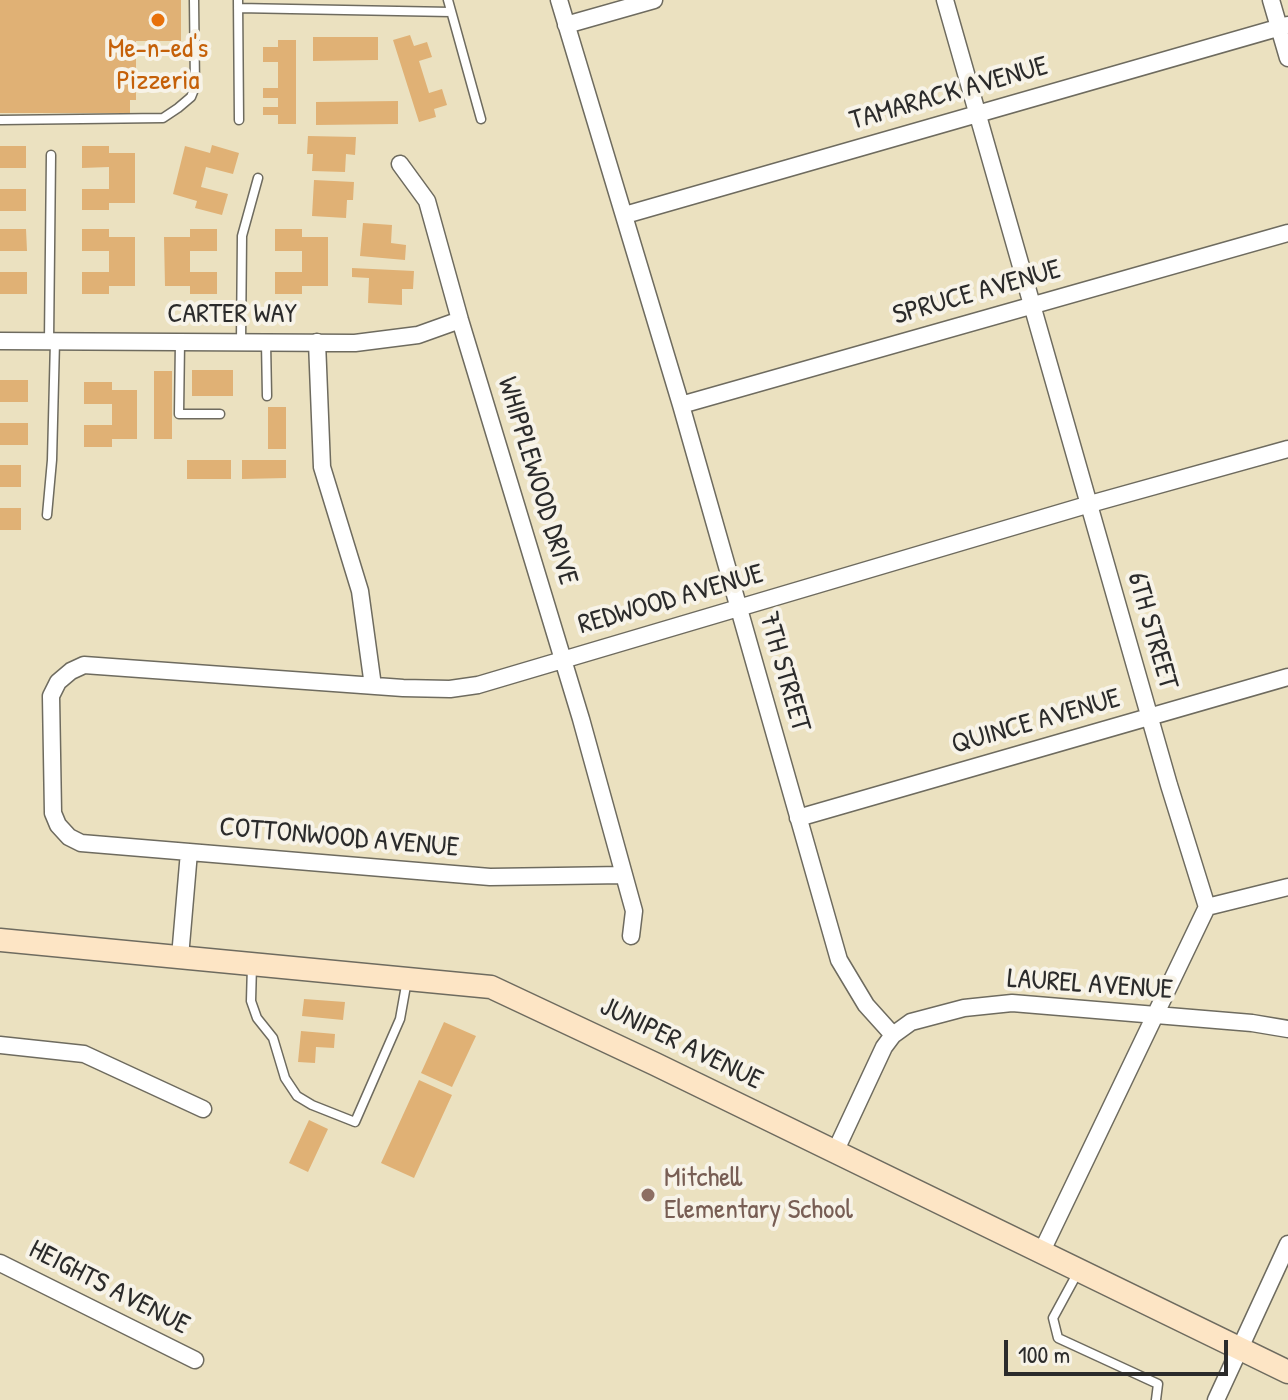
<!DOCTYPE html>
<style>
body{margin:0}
#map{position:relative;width:1288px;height:1400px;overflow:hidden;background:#ebe1c0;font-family:"Patrick Hand",sans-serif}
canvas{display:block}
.scale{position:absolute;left:1004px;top:1340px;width:224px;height:36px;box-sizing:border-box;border:4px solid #2b2b2b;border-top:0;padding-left:10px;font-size:24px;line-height:28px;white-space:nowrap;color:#2b2b2b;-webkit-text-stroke:6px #f7f3e8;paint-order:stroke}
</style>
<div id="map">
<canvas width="1288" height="1400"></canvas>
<div class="scale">100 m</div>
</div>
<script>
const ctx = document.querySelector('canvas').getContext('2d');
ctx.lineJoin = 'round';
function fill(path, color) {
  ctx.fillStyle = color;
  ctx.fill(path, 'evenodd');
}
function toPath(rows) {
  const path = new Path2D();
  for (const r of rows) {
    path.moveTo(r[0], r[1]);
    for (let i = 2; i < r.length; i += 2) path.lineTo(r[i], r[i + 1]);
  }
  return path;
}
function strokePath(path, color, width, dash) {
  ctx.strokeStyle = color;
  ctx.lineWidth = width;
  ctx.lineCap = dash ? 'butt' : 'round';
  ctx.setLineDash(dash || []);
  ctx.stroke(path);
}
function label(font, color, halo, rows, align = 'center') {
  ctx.font = font + ' "Patrick Hand",sans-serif';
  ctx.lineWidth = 8;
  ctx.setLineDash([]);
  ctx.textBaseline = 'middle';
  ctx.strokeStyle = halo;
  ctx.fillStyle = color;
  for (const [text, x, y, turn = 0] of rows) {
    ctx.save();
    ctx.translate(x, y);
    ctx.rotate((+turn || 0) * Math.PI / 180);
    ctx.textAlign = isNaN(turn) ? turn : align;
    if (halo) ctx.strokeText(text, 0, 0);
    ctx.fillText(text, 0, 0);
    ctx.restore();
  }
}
fill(toPath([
 [0,0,181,0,181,41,136,41,136,100,130,100,130,113,0,113],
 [410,35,414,46,427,42,432,57,419,61,429,93,442,89,447,105,434,109,436,117,419,122,393,40],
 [313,37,378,37,378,60,313,61],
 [278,40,296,40,296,124,278,124,278,115,263,115,263,107,278,107,278,98,263,98,263,88,278,88,278,62,263,62,263,47,278,47],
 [398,101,398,124,316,125,316,102],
 [308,136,356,137,355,155,346,154,345,172,312,171,313,154,307,154],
 [212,145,239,153,233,174,206,167,201,187,228,194,222,215,195,208,197,201,173,194,185,146,210,153],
 [0,146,26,146,26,168,0,168],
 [82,146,109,146,109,153,135,153,135,203,109,203,109,210,82,210,82,189,109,189,109,167,82,168],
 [314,180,354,182,353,200,347,200,346,218,312,216],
 [0,189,26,189,26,211,0,211],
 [363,223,392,225,391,243,406,245,405,260,360,256],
 [0,229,26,229,27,251,0,251],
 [82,229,109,229,109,237,135,237,135,286,109,286,109,294,82,294,82,272,109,272,109,251,82,251],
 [190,229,217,229,217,251,190,251,190,272,217,272,217,294,190,294,190,286,165,286,164,237,190,237],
 [275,229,302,229,302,237,328,237,328,286,302,286,302,294,275,294,275,272,302,272,302,251,275,251],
 [352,268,414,271,413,289,402,289,402,305,368,303,369,278,352,277],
 [0,272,27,272,27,294,0,294],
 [192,370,233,370,233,396,192,396],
 [154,371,172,371,172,439,154,439],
 [0,380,28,380,28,402,0,402],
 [84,382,112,382,112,390,137,390,137,439,112,439,112,447,84,447,84,425,112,425,112,404,84,404],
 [268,407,286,407,286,449,268,449],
 [0,423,28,423,28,445,0,445],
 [187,460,231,460,231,479,187,479],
 [242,460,286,460,286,478,242,479],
 [0,465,21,465,21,487,0,487],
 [0,508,21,508,21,530,0,530],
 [304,999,345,1002,343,1020,302,1016],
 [444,1022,476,1036,452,1087,421,1073],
 [301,1031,335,1034,334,1048,316,1047,315,1063,298,1062],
 [419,1080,452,1095,414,1178,381,1163],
 [309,1120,328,1129,308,1172,289,1163]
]), '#e0b175');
const lane = toPath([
 [238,0,239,120],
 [448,0,481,119],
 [238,8,451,12],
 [0,120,163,118,178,108,191,97,195,87,194,0],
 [49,341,51,155],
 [180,342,179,414,220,414],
 [241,342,242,236,258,178],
 [266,342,267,396],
 [47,515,52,460,55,341],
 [252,965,251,1001,257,1018,273,1038,285,1078,297,1096,312,1105,355,1122,400,1019,407,980],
 [1078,1272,1053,1318,1058,1338,1158,1384,1156,1400]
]);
const street = toPath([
 [559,0,681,405,839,960,866,1005,893,1035],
 [945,0,1169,785,1207,907,1041,1253],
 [1271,0,1288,58],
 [566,25,654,0],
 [400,164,427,201,460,320,581,719,634,911,631,936],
 [625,215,1288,25],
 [0,341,355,343,418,335,460,320],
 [317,342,322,467,360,591,373,686],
 [681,405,1288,233],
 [798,818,1288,677],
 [624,875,490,877,81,843,69,837,58,825,53,813,51,696,58,682,71,671,84,665,403,688,450,689,478,685,1090,504,1288,449],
 [1207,907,1288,887],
 [180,957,189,852],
 [0,1045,84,1054,203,1109],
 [835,1152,884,1047,893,1035,911,1022,964,1008,1012,1003,1252,1023,1288,1029],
 [0,1263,195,1360],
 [1216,1400,1288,1244]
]);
const secondary = toPath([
 [0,940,491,987,655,1064,1288,1372]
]);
strokePath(lane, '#6e6b5f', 11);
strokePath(street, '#6e6b5f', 19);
strokePath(secondary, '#6e6b5f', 25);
strokePath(lane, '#fff', 8);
strokePath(street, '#fff', 16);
strokePath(secondary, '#fde5c5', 22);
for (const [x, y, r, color] of [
 [158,20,8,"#e8710a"],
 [648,1195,8,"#8d6e63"]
]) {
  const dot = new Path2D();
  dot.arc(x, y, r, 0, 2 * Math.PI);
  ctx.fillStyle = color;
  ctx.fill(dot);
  strokePath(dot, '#f7f3e8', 3);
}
label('28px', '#c56008', '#f7f3e8', [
 ["Me-n-ed's",158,50],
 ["Pizzeria",158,82]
]);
label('28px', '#2b2b2b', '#f7f3e8', [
 ["TAMARACK AVENUE",949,94,-16],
 ["SPRUCE AVENUE",977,293,-16],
 ["CARTER WAY",232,315],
 ["WHIPPLEWOOD DRIVE",537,481,73],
 ["REDWOOD AVENUE",671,600,-16],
 ["6TH STREET",1152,631,74],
 ["7TH STREET",784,672,74],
 ["QUINCE AVENUE",1036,722,-16],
 ["COTTONWOOD AVENUE",339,838,5],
 ["LAUREL AVENUE",1090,985,4],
 ["JUNIPER AVENUE",681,1044,26],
 ["HEIGHTS AVENUE",109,1288,27]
]);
label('28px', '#785e54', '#f7f3e8', [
 ["Mitchell",664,1179],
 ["Elementary School",664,1211]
], 'left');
</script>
